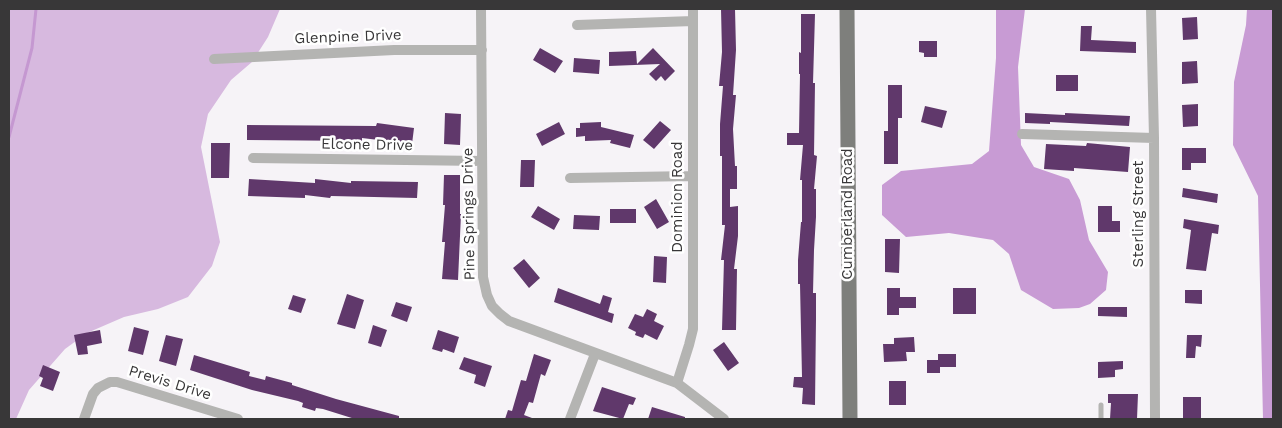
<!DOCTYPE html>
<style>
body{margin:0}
#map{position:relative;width:1282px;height:428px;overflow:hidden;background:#f6f3f7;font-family:"Work Sans",sans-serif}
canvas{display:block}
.frame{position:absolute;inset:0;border:10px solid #383738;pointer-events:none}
</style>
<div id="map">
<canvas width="1282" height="428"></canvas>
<div class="frame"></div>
</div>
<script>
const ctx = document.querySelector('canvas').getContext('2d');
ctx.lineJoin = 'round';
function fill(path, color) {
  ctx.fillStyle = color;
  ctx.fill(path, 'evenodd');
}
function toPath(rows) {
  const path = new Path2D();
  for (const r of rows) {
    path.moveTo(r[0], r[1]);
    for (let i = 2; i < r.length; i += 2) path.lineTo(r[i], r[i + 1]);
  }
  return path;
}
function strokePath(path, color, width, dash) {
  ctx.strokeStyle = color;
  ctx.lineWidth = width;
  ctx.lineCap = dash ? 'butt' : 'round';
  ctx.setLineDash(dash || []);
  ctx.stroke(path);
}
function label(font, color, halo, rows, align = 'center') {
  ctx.font = font + ' "Work Sans",sans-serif';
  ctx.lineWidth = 5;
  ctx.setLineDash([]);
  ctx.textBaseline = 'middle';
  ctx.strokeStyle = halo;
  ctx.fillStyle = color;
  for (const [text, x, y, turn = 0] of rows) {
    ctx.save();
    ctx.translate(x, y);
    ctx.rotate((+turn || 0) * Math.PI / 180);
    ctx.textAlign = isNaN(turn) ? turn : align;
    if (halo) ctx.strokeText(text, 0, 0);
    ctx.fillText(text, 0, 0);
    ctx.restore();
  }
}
fill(toPath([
 [9,9,280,9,268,37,252,62,231,80,208,114,201,147,220,242,212,266,188,297,158,309,124,317,87,333,65,349,29,390,16,419,9,419]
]), '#d7b9df');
fill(toPath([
 [996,9,1025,9,1018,67,1021,145,1034,167,1069,179,1080,200,1089,240,1108,272,1106,290,1090,304,1079,308,1053,309,1021,290,1009,254,993,240,949,233,906,237,882,215,882,185,901,171,972,164,989,151,996,58],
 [1247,9,1273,9,1273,419,1263,419,1258,196,1233,145,1234,82,1246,25]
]), '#c89bd4');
strokePath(toPath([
 [9,137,32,48,36,9]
]), '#c598d1', 3);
fill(toPath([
 [721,9,735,9,736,50,733,95,736,95,733,129,735,166,737,166,737,189,730,189,730,207,738,206,738,236,734,269,737,269,736,330,722,330,724,260,721,260,725,225,722,225,722,156,720,156,720,124,723,86,719,86,722,52],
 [801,14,815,14,813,83,815,83,814,155,817,156,814,189,816,189,816,217,814,250,813,293,816,293,816,319,815,405,802,404,803,388,793,387,794,377,802,377,800,284,798,284,798,260,801,222,802,222,802,180,800,180,803,145,787,145,787,133,799,133,800,74,799,74,799,52,801,53],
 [1197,17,1198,39,1183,40,1182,18],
 [1081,26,1092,26,1091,40,1136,42,1136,53,1080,51],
 [919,41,937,41,937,57,924,57,924,53,919,52],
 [540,48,563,61,555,73,533,60],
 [653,48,675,71,665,81,661,76,656,81,649,74,660,64,609,66,609,52,636,51,637,64],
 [574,58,600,60,599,74,573,72],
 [1197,61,1198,83,1182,84,1182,62],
 [1056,75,1078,75,1078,91,1056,91],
 [888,85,902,85,902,118,898,118,898,164,884,164,884,131,888,131],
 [1198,104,1198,126,1183,127,1182,105],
 [925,106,947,111,942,128,921,122],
 [445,113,461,114,460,145,444,144],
 [1025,113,1065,115,1065,113,1130,116,1129,126,1050,122,1050,124,1025,123],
 [660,121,671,130,654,149,643,140],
 [559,122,565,134,542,146,536,134],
 [601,122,601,127,634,135,630,148,610,143,611,140,585,141,585,136,576,137,576,128,580,128,580,123],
 [377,123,414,128,412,144,362,138,362,141,247,140,247,125,376,126],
 [211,143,230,143,229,178,211,178],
 [1087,143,1130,147,1128,172,1074,168,1074,171,1044,169,1046,144,1086,146],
 [1182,148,1206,148,1206,163,1191,163,1191,170,1182,170],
 [521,160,535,160,534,187,520,187],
 [444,175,460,175,460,214,461,214,458,280,442,279,445,242,442,242,445,205,443,205],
 [249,179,315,183,315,179,351,183,351,181,418,182,417,198,331,196,330,198,305,195,305,198,248,196],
 [1183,188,1218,194,1217,203,1182,197],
 [656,199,669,222,657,229,644,207],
 [538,206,560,219,554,230,531,217],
 [1098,206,1112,206,1112,221,1120,221,1120,232,1098,232],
 [610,209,636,209,636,223,610,223],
 [574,215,600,216,599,230,573,229],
 [1184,219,1219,225,1218,234,1212,233,1206,271,1186,269,1191,230,1183,228],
 [885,239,900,239,899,273,885,272],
 [654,256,667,257,666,283,653,282],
 [524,259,540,278,529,288,513,268],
 [558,288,600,304,603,295,612,298,608,312,614,314,612,323,554,302],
 [887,288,900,288,900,297,916,297,916,308,899,308,899,315,887,315],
 [953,288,976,288,976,314,953,314],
 [1185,290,1202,290,1202,304,1185,303],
 [347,294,364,300,355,329,337,324],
 [293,295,306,299,301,313,288,309],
 [396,302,412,307,407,322,391,316],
 [1098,307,1127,307,1127,317,1098,316],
 [647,309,657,314,654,321,664,326,657,340,645,334,643,338,635,335,636,332,628,328,635,314,643,317],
 [373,325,387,330,381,347,368,343],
 [134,327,149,331,143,355,128,351],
 [100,330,102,343,87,346,88,354,78,355,74,335],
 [438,330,459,337,454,353,443,349,442,352,432,349],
 [166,335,183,339,176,366,159,361],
 [1187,335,1202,335,1201,347,1196,346,1195,358,1186,358],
 [914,337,915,352,906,352,907,361,884,362,883,344,894,344,894,338],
 [724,342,739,363,728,371,713,350],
 [534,354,551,360,545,376,541,374,533,403,529,402,524,415,532,418,531,419,505,419,508,410,512,411,521,380,526,381],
 [938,354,956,354,956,367,940,367,940,373,927,373,927,360,938,360],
 [194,355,250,372,249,376,265,380,266,376,292,383,292,385,336,399,399,416,399,419,355,419,323,409,316,408,315,411,302,407,303,403,298,401,252,390,190,370],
 [464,357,492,366,485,387,474,383,476,375,459,369],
 [1123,361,1123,369,1115,370,1115,377,1098,378,1098,362],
 [43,365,60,372,53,391,40,386,43,378,39,376],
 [889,381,906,381,906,405,889,405],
 [602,387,636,398,633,405,629,404,623,419,593,411],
 [1108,394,1138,394,1137,419,1110,419,1111,403,1108,403],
 [1183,397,1201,397,1201,419,1183,419],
 [652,407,685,417,685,419,648,419]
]), '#60386b');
strokePath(toPath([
 [1101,419,1101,405]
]), '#b4b4b2', 5);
strokePath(toPath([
 [481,9,483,277,487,295,492,306,500,314,509,321,677,383,724,419],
 [1151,9,1154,138,1155,419],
 [577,25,693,21],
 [214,59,394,50,482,50],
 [1022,134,1154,138],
 [253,158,482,161],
 [570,178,693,176],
 [677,383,689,345,693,329,693,9],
 [84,419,93,394,98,388,110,382,117,382,238,419],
 [570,419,595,354]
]), '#b4b4b2', 10);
strokePath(toPath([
 [847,9,850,419]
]), '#7e7f7c', 15);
label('15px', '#383738', '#fff', [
 ["Glenpine Drive",348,37,-2],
 ["Elcone Drive",367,145,1],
 ["Dominion Road",678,197,-90],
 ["Pine Springs Drive",469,214,-91],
 ["Cumberland Road",848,214,-90],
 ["Sterling Street",1139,214,-90],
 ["Previs Drive",170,383,17]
]);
</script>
